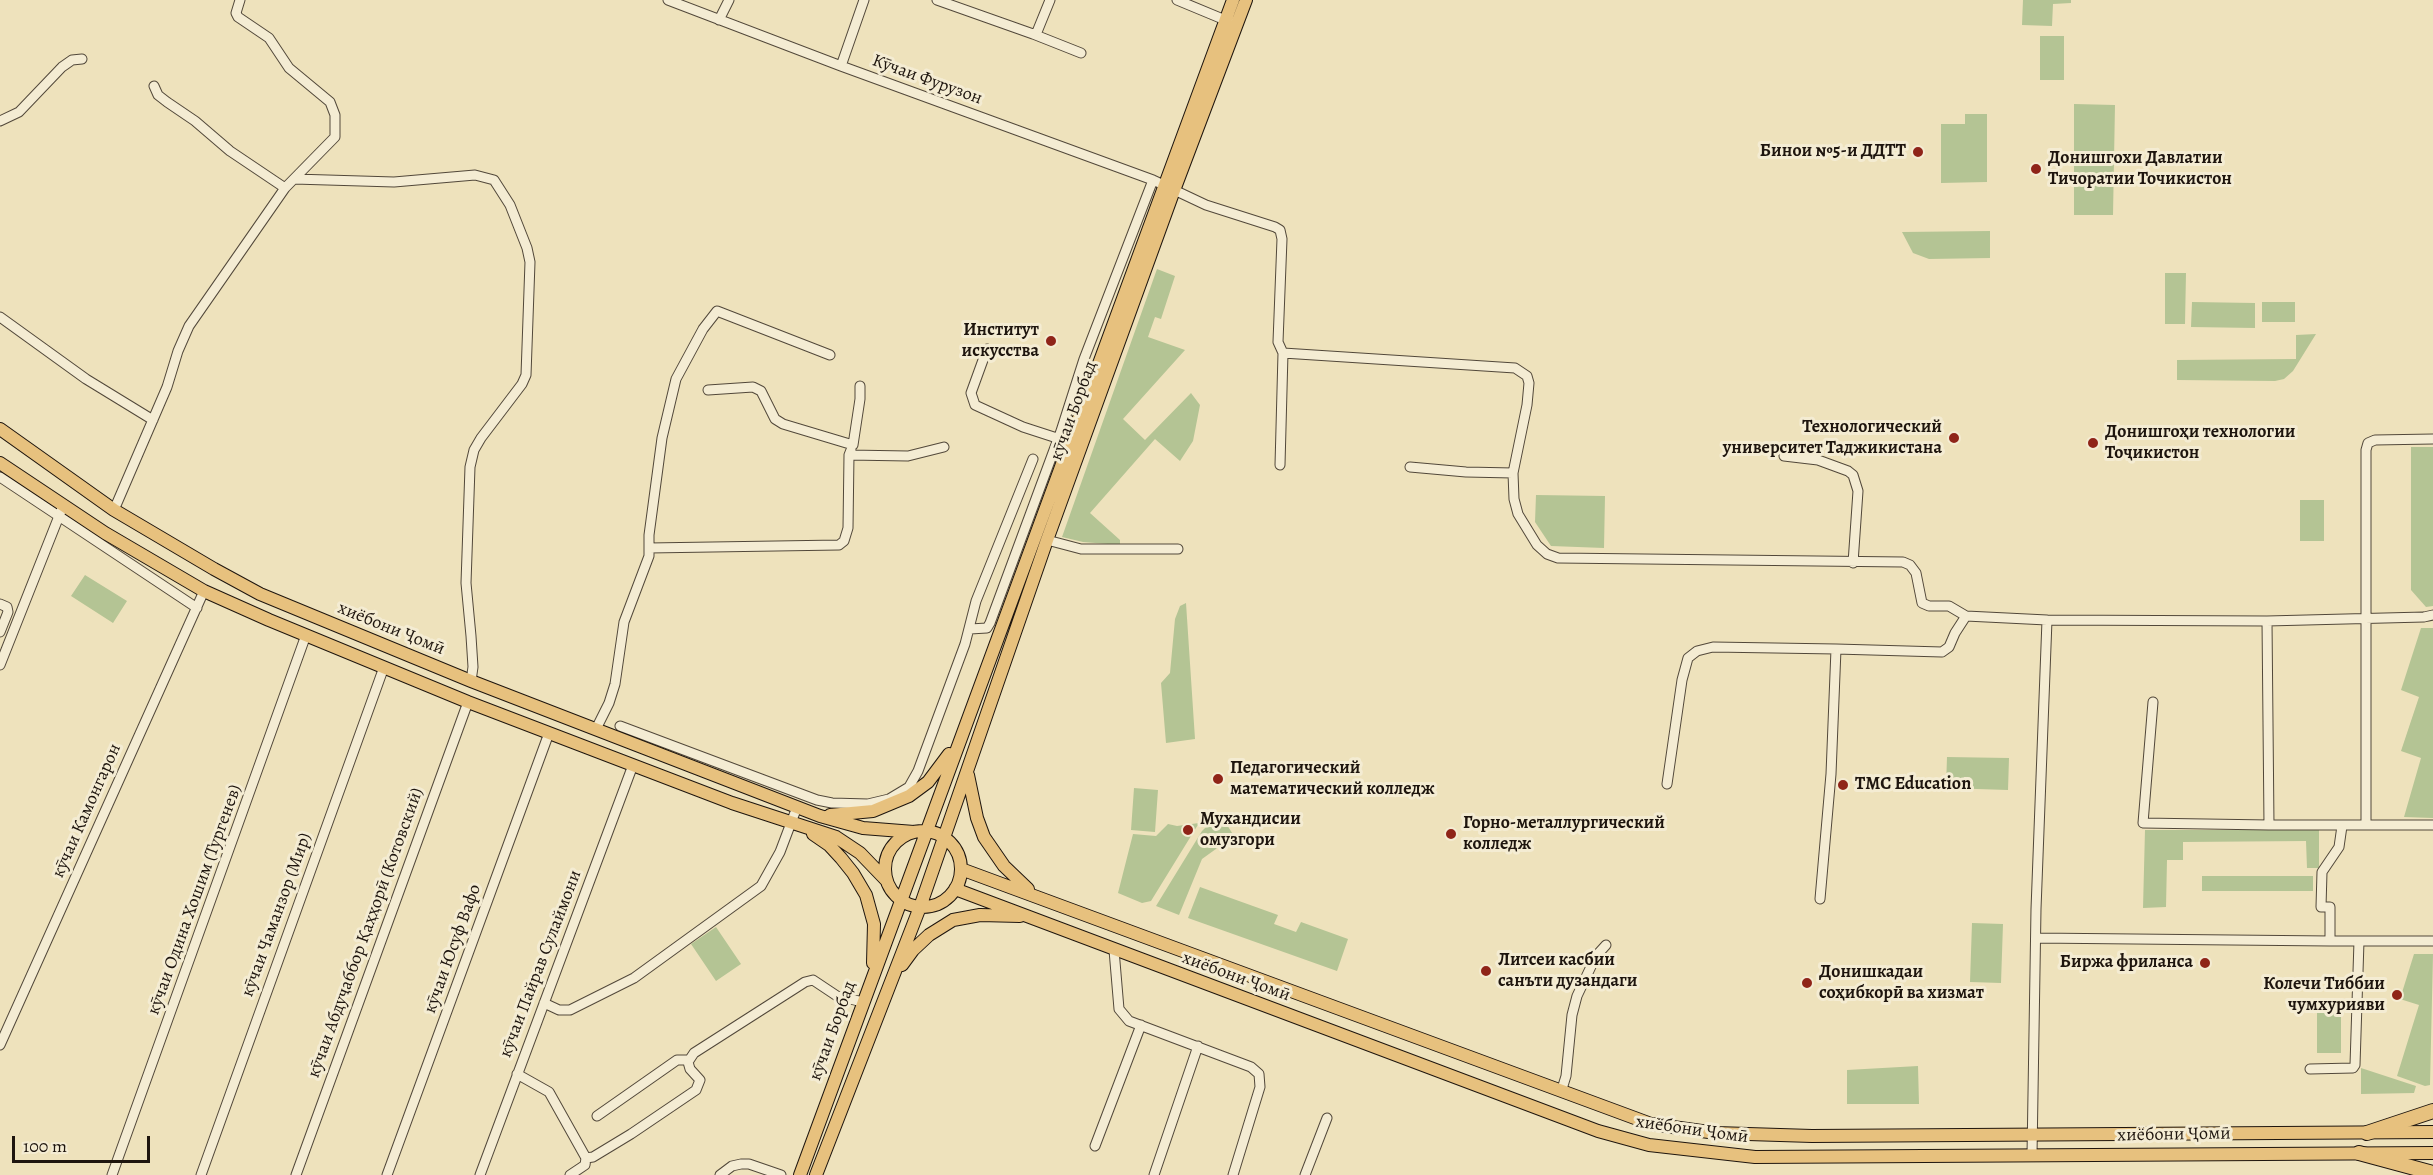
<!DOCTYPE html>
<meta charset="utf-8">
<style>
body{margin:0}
#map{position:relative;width:2433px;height:1175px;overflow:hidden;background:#eee2bc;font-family:Alegreya,serif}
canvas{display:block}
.scale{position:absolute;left:12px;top:1136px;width:138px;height:27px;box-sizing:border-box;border:3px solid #1e150e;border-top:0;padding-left:8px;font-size:18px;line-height:21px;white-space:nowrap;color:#1e150e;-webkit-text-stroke:4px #f4ecd3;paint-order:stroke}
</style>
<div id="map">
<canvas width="2433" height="1175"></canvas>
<div class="scale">100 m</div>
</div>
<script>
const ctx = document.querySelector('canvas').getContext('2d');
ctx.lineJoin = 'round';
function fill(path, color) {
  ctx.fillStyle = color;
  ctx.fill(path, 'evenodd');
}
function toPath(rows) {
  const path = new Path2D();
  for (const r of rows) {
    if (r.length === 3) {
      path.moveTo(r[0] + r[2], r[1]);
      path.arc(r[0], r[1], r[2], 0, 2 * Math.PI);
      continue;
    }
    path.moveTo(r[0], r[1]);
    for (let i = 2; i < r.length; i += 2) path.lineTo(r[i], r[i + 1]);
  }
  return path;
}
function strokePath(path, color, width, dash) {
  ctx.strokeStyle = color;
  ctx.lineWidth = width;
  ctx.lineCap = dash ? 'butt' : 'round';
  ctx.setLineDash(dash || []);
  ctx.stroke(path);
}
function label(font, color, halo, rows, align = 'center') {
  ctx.font = font + ' Alegreya,serif';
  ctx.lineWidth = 6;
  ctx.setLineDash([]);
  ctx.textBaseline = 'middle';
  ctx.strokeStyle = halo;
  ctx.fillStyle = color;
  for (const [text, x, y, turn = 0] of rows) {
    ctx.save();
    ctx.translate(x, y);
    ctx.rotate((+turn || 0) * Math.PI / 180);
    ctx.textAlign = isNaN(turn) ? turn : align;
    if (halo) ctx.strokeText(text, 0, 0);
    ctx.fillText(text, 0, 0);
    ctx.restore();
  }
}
fill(toPath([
 [2023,0,2071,0,2071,3,2053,4,2052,26,2022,25],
 [2040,36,2064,36,2064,80,2040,80],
 [2074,104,2115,105,2113,215,2074,215],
 [1965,114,1987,114,1987,182,1941,183,1941,124,1965,124],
 [1990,231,1990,258,1929,259,1913,253,1902,232],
 [1157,269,1175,276,1161,319,1155,317,1148,337,1185,350,1123,419,1145,440,1191,393,1200,405,1193,441,1180,461,1155,439,1090,513,1120,540,1120,545,1083,542,1062,537],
 [2165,273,2186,273,2185,324,2165,324],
 [2192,302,2255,303,2255,328,2191,327],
 [2262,302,2295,302,2295,322,2262,322],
 [2316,334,2293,371,2284,379,2275,381,2177,380,2177,360,2296,359,2296,335],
 [2411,447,2433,447,2433,606,2426,607,2411,590],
 [1536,495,1605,496,1604,548,1551,546,1535,522],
 [2300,500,2324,500,2324,541,2300,541],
 [85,575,127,601,113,623,71,596],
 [1186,603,1195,739,1166,743,1161,683,1170,673,1175,619,1180,606],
 [2421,628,2433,628,2433,818,2404,817,2421,758,2401,751,2419,697,2401,690],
 [1947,757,2009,758,2008,790,1946,788],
 [1134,788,1158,790,1155,832,1131,830],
 [1222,817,1234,836,1202,859,1179,915,1156,906,1202,831,1214,819],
 [1199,823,1151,901,1142,903,1118,893,1133,834,1156,836,1168,824,1177,826],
 [2145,830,2319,830,2319,868,2307,868,2306,841,2183,842,2183,860,2167,860,2166,907,2143,908],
 [2202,876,2313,876,2313,891,2202,891],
 [1200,887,1278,915,1274,924,1296,932,1301,922,1348,939,1337,971,1188,918],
 [1972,923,2003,924,2001,983,1970,982],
 [716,927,741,964,716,981,691,944],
 [2414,954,2433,954,2430,1085,2425,1086,2397,1076,2419,1005,2400,999],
 [2317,1013,2341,1013,2341,1053,2317,1053],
 [1918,1066,1919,1104,1847,1104,1847,1070],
 [2361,1068,2416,1086,2414,1093,2361,1094]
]), '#b4c494');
const minor = toPath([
 [668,0,841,66,1153,180,1206,205,1275,227,1280,230,1282,239,1278,342,1283,353,1515,368,1527,376,1529,383,1527,405,1513,473,1466,472,1410,467],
 [937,0,1033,34,1037,32,1050,0],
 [1177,0,1230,22],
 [719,20,729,0],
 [1033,34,1081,53],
 [841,66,864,0],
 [154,86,158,95,167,102,195,121,230,151,285,188],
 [0,121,19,112,62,67,72,60,82,59],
 [294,179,394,182,475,175,494,180,510,205,527,248,530,262,526,375,522,384,481,438,474,450,470,467,466,583,471,636,473,667,471,681],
 [0,317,86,379,153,420],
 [987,349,971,393,975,405,1023,427,1063,440],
 [708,390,753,387,761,391,775,419,783,424,853,445,860,399,860,386],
 [851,450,849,455,908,456,944,447],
 [1784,456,1818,460,1848,471,1853,475,1858,491,1853,563],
 [1280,465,1283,353],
 [1513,473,1514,499,1518,514,1537,545,1547,554,1558,558,1903,562,1910,565,1916,573,1922,603,1929,606,1949,606,1966,616],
 [0,477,197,608],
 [114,510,167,387,178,351,189,326,285,188,335,137,335,115,330,102,289,68,269,38,238,17,236,13,240,0],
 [1047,540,1081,549,1178,549],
 [649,548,839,545,844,541,848,528,849,455],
 [0,604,7,607,8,612,0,632],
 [2267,621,2269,825,2433,825],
 [970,629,987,628,990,623,1061,431,1084,359,1153,180],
 [0,665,63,506],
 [2153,702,2143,823,2269,825],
 [620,726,817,800,832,803,868,804,889,799,909,787,918,771,965,644,976,601,1033,459],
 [596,729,609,703,615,684,624,622,649,556,649,535,662,438,676,379,703,329,717,311,830,355],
 [1667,784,1682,680,1688,658,1697,651,1713,647,1836,649],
 [2366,824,2366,450,2368,443,2375,440,2433,439],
 [1820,899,1831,774,1836,649,1942,652,1949,647,1955,633,1966,616,2047,620],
 [2036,938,2330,941,2330,907,2321,907,2322,872,2339,847,2342,826],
 [2330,941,2433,941],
 [1114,950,1119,1009,1129,1021,1251,1067,1259,1074,1260,1087,1233,1175],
 [544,1003,559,1010,570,1010,634,978,761,886,780,852,797,807],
 [0,1045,204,591],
 [2310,1069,2353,1068,2355,1065,2359,941],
 [517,1074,549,1092,586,1158,585,1165,570,1175],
 [1562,1089,1566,1076,1572,1015,1577,996,1596,956,1606,945],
 [597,1116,677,1060,689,1060],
 [1095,1146,1141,1025],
 [2032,1155,2036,909,2047,620,2267,621,2424,617,2433,615],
 [586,1158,593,1157,631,1134,696,1090,700,1080,690,1069,688,1062,694,1053,805,982,813,980,837,996,863,1002],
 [112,1175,306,635],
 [201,1175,384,667],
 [296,1175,468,702],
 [387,1175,549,733],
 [480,1175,633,765],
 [720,1175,732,1166,741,1164,749,1164,781,1175],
 [1154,1175,1198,1046],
 [1305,1175,1327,1118]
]);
const major = toPath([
 [0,429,114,510,214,569,260,594,471,681,820,816,863,828,914,832],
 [0,463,105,533,204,591,269,620,468,702,732,803,836,837,860,853,886,880],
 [968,775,977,818,984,837,1004,866,1028,889],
 [830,815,873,811,909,796,928,782,949,754],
 [923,869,38],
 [813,834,829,845,841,858,853,873,866,895,874,924,873,963],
 [961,869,1651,1124,1716,1133,1812,1136,2433,1132],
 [955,889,1598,1131,1649,1145,1755,1157,2433,1153],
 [902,965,913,950,929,935,953,920,980,915,1020,916],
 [800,1175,1233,0],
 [816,1175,920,907,1047,540,1173,193,1246,0]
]);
const highway = toPath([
 [2367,1133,2433,1111],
 [2359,1153,2433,1173]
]);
strokePath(minor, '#52483a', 11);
strokePath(major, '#1e150e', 14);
strokePath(highway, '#1e150e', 16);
strokePath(minor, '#f4ecd3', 9);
strokePath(major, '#e7c17e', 12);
strokePath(highway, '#e7c17e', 14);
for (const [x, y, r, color] of [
 [1918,152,6,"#8f2418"],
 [2036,169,6,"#8f2418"],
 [1051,341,6,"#8f2418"],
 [1954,438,6,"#8f2418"],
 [2093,443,6,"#8f2418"],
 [1218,779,6,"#8f2418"],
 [1843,785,6,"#8f2418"],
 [1188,830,6,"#8f2418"],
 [1451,834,6,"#8f2418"],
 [2205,963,6,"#8f2418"],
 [1486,971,6,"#8f2418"],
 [1807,983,6,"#8f2418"],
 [2397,995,6,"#8f2418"]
]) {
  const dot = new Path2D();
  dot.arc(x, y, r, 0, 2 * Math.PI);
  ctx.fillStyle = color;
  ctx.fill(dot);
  strokePath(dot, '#f4ecd3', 2);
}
label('18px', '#1e150e', '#f4ecd3', [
 ["Кӯчаи Фурузон",927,80,20],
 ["кӯчаи Борбад",1074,411,-70],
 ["хиёбони Ҷомӣ",391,629,22],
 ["кӯчаи Камонгарон",87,811,-66],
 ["кӯчаи Одина Хошим (Тургенев)",195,900,-70],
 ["кӯчаи Чаманзор (Мир)",277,915,-70],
 ["кӯчаи Абдуҷаббор Қаҳҳорӣ (Котовский)",366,933,-70],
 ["кӯчаи Юсуф Вафо",453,949,-70],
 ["кӯчаи Пайрав Сулаймони",541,964,-69],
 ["хиёбони Ҷомӣ",1236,977,20],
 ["кӯчаи Борбад",833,1031,-70],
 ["хиёбони Ҷомӣ",1692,1130,8],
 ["хиёбони Ҷомӣ",2174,1135,-1]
]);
label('bold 18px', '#1e150e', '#f4ecd3', [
 ["Бинои №5-и ДДТТ",1906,152,"right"],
 ["Донишгохи Давлатии",2048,159],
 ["Тичоратии Точикистон",2048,180],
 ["Институт",1039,331,"right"],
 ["искусства",1039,352,"right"],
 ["Технологический",1942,428,"right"],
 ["университет Таджикистана",1942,449,"right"],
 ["Донишгоҳи технологии",2105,433],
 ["Тоҷикистон",2105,454],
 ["Педагогический",1230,769],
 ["математический колледж",1230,790],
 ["TMC Education",1855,785],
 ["Мухандисии",1200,820],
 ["омузгори",1200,841],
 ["Горно-металлургический",1463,824],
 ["колледж",1463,845],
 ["Литсеи касбии",1498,961],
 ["санъти дузандаги",1498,982],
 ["Биржа фриланса",2193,963,"right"],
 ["Донишкадаи",1819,973],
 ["соҳибкорӣ ва хизмат",1819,994],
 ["Колечи Тиббии",2385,985,"right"],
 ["чумхурияви",2385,1006,"right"]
], 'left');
</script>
